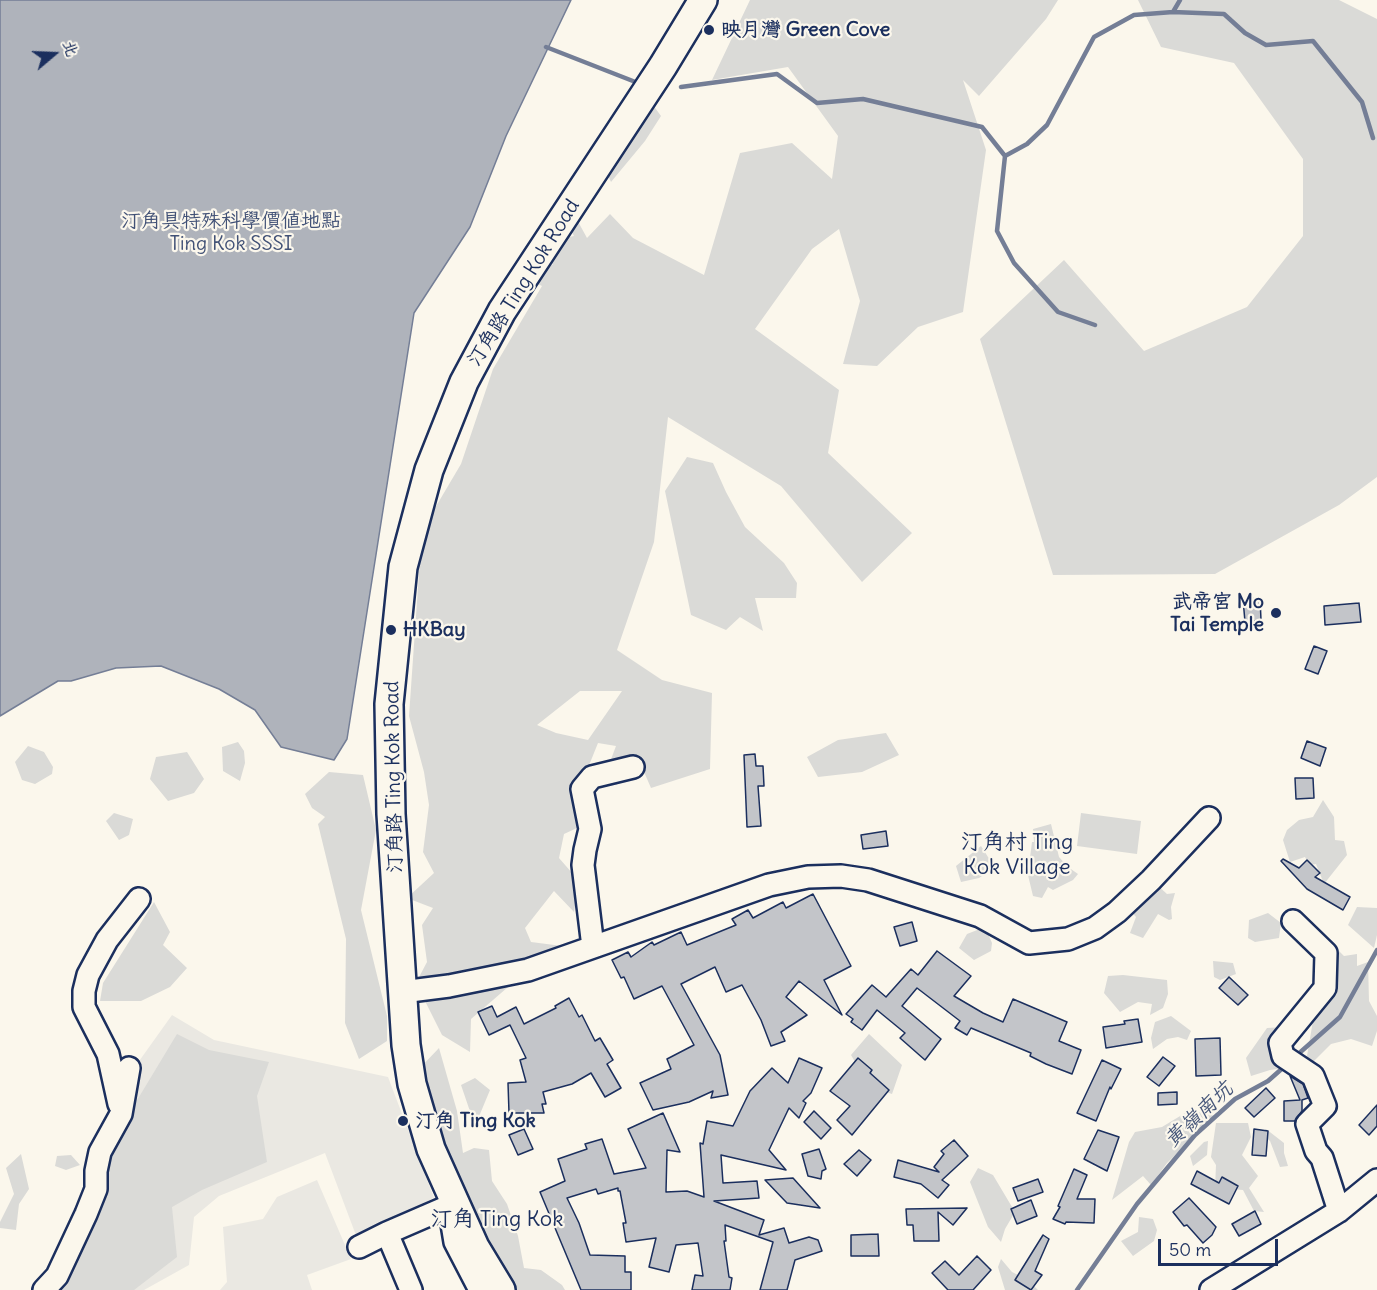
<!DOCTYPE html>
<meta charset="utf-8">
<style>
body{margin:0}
#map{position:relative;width:1377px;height:1290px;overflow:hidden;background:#fbf7ec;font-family:Delius,"LXGW WenKai TC",sans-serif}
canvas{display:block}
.north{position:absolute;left:24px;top:24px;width:60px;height:60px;-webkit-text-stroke:4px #fbf7ec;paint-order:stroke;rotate:71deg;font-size:16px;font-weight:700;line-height:24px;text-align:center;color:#1b2f5e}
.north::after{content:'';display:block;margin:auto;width:21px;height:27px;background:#1b2f5e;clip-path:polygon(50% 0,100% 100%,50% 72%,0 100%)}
.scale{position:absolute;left:1158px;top:1239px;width:120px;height:27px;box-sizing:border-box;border:3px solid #1b2f5e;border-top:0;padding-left:8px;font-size:18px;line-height:21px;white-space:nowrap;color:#1b2f5e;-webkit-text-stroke:4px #fbf7ec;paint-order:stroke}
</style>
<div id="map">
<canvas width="1377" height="1290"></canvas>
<div class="north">北</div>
<div class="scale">50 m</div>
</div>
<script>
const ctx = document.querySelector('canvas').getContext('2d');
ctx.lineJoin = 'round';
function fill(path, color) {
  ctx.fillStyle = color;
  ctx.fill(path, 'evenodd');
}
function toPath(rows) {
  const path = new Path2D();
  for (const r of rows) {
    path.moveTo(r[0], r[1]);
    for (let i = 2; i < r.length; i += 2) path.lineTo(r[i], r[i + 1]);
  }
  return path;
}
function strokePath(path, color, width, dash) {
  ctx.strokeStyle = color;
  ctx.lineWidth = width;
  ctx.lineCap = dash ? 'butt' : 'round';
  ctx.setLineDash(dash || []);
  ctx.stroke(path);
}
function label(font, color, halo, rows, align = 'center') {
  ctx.font = font + ' Delius,"LXGW WenKai TC",sans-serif';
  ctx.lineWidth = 4.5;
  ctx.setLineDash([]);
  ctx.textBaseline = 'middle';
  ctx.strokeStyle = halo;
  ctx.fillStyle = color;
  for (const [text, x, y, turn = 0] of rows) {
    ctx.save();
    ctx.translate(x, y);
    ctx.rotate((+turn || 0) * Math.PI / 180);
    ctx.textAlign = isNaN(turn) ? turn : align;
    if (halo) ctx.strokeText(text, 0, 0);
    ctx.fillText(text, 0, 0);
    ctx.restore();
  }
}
fill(toPath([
 [172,1015,214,1040,388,1077,434,1198,357,1238,325,1153,219,1196,194,1217,189,1265,144,1290,35,1290,56,1269,137,1064],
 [317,1180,351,1259,307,1275,312,1290,220,1290,227,1282,223,1227,263,1219,277,1197]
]), '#eae8e2');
fill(toPath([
 [750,0,1058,0,1046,19,979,96,963,80,986,150,963,312,918,327,877,366,843,364,860,301,839,229,812,249,755,329,839,390,828,453,912,533,862,582,781,486,668,417,654,542,617,650,662,680,712,693,710,769,651,788,641,765,616,785,607,770,616,746,598,743,573,805,577,828,564,834,559,858,579,881,574,912,554,891,525,928,531,942,570,947,515,981,471,1019,470,1052,442,1035,425,1001,417,981,427,962,422,925,433,908,407,898,434,873,423,852,429,805,424,772,409,716,422,530,461,464,493,369,542,286,530,280,542,263,553,265,546,255,559,239,574,236,567,223,575,216,587,238,610,214,633,238,704,275,740,153,792,143,832,179,838,136,788,67,712,80],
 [580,691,622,691,588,740,556,733,537,725],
 [1138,0,1339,0,1377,19,1377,477,1339,505,1215,574,1053,575,980,339,1064,260,1144,351,1247,307,1303,236,1303,159,1234,63,1161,47],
 [653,105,661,116,645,141,611,182,604,167],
 [687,457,713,463,726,492,745,527,784,563,797,583,796,598,755,598,763,631,740,617,726,630,691,615,665,491],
 [886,733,899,755,862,772,818,777,807,757,838,740],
 [238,742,244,751,245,763,240,781,223,771,222,747],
 [28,746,44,752,53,767,52,774,35,784,22,780,15,762],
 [187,752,204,779,194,793,168,801,150,779,156,757],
 [329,772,363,775,376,830,361,910,387,1016,387,1041,359,1059,345,1023,346,939,318,824,325,817,312,808,305,794],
 [1323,800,1334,817,1335,840,1344,841,1347,855,1324,884,1316,864,1309,865,1305,857,1290,862,1283,840,1287,830,1299,820,1313,817],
 [114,813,133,819,129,835,119,840,106,821],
 [1081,813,1141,821,1137,854,1077,846],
 [1051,824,1059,857,1068,867,1078,874,1073,880,1053,890,1048,887,1042,898,1033,896,1027,871,1034,864,1030,858,1032,842,1034,842,1033,829],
 [981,846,988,857,997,866,979,878,961,882,956,866],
 [1154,882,1167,894,1175,893,1171,907,1172,919,1169,920,1158,914,1143,938,1130,933,1136,917,1129,909],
 [154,902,170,932,163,945,187,968,170,987,141,1001,100,1001,103,983],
 [1357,907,1377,908,1377,935,1374,948,1348,925],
 [1268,913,1281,923,1279,938,1255,942,1248,938,1249,920],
 [985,927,992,943,991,951,974,960,959,948,967,934],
 [1335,947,1344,956,1357,954,1357,966,1368,962,1369,1001,1377,1016,1377,1031,1372,1046,1351,1039,1331,1044,1311,1064,1307,1056,1315,1009,1327,1003,1336,987,1330,970,1313,968,1317,956],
 [1213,961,1233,963,1236,974,1220,980,1214,977],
 [1123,975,1167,980,1168,994,1163,1008,1150,1015,1152,1004,1138,1002,1120,1012,1104,993,1108,976],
 [1171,1016,1191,1031,1187,1040,1178,1037,1167,1039,1153,1049,1151,1038,1155,1022],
 [1284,1027,1293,1048,1300,1058,1291,1067,1270,1070,1251,1076,1246,1058,1267,1028],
 [177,1034,209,1050,269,1062,257,1096,267,1162,202,1190,172,1207,177,1257,134,1290,56,1290,104,1155],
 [869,1034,902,1065,892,1094,869,1086,851,1055],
 [439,1048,457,1111,463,1153,474,1148,489,1150,492,1181,507,1204,518,1236,524,1268,541,1270,562,1285,565,1290,502,1290,461,1202,418,1070],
 [475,1078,490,1090,475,1126,461,1085],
 [1190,1110,1215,1116,1167,1163,1151,1185,1143,1176,1112,1200,1129,1142,1135,1132,1162,1127],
 [1216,1123,1248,1123,1251,1137,1242,1155,1258,1176,1249,1188,1264,1212,1254,1211,1243,1190,1215,1188,1216,1165,1211,1157],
 [1266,1129,1284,1143,1284,1153,1288,1166,1280,1167,1270,1141,1261,1133],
 [1208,1141,1207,1155,1193,1166,1190,1156,1204,1142],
 [21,1154,29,1189,19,1204,16,1230,0,1228,0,1222,14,1194,6,1168],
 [71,1155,80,1165,66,1170,55,1166,57,1156],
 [978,1168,993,1175,1015,1212,1005,1229,1001,1242,988,1227,970,1182],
 [1139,1217,1153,1219,1157,1230,1154,1241,1133,1256,1121,1241,1138,1232],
 [1001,1259,1012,1272,1028,1280,1038,1290,1005,1290,998,1267]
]), '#dadad7');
const water = toPath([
 [0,0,571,0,506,136,470,227,414,313,347,739,334,760,281,747,255,710,219,689,161,666,116,668,71,681,58,681,0,716,0,0]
]);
fill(water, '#afb3bb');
strokePath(water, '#747e96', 1.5);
strokePath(toPath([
 [1173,12,1180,0],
 [546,47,638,83],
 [681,87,777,74,817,103,863,99,982,127,1005,156,1027,144,1047,125,1094,37,1134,15,1173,12,1224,14,1245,33,1266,45,1313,41,1362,102,1373,138],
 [1005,156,997,231,1014,263,1058,312,1095,325],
 [1296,1056,1340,1017,1377,950],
 [1077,1290,1137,1204,1195,1135,1235,1099,1268,1081,1285,1066]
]), '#747e96', 4.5);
const building = toPath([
 [1260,598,1261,620,1245,622,1243,599,1260,598],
 [1359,603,1361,622,1325,625,1324,606,1359,603],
 [1314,646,1327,651,1318,674,1305,669,1314,646],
 [1307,741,1326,748,1320,766,1301,758,1307,741],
 [755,754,756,766,763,766,764,786,758,786,761,826,747,827,744,755,755,754],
 [1295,778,1313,778,1314,798,1296,799,1295,778],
 [886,831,888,846,863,849,861,835,886,831],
 [1283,859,1299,868,1307,860,1320,873,1315,877,1350,897,1343,910,1307,889,1281,861,1283,859],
 [813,894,851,966,824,980,842,1015,799,981,786,997,807,1015,781,1032,785,1041,771,1046,761,1020,742,985,726,992,715,967,681,984,720,1055,728,1095,711,1098,713,1091,689,1102,653,1110,640,1083,671,1069,667,1059,694,1045,662,986,634,999,624,977,621,978,612,960,628,952,631,957,652,942,654,945,681,932,687,945,736,925,732,919,748,910,753,918,783,902,786,908,813,894],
 [912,922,917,941,900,946,894,927,912,922],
 [937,951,971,976,954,996,983,1013,1003,1022,1013,999,1067,1022,1059,1041,1081,1050,1072,1074,1046,1064,1030,1056,1031,1053,971,1028,967,1035,955,1028,960,1021,917,988,902,1006,941,1039,925,1060,900,1038,905,1033,877,1010,862,1030,851,1022,853,1019,846,1014,872,985,886,997,911,969,918,975,937,951],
 [1229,977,1248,995,1238,1005,1219,988,1229,977],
 [569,998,579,1017,582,1015,595,1041,600,1038,613,1060,607,1064,621,1088,605,1097,591,1073,572,1084,543,1092,546,1104,542,1104,544,1113,509,1113,508,1083,526,1082,520,1060,526,1058,510,1025,489,1035,478,1012,492,1006,497,1017,516,1007,524,1024,556,1008,555,1006,569,998],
 [1138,1019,1142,1042,1106,1048,1103,1027,1125,1024,1124,1021,1138,1019],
 [1220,1038,1221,1075,1196,1076,1195,1039,1220,1038],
 [1163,1057,1175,1066,1159,1086,1147,1077,1163,1057],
 [799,1058,822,1068,811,1093,803,1101,806,1103,799,1118,789,1108,769,1150,786,1170,721,1155,723,1183,757,1181,759,1198,714,1201,764,1220,759,1235,784,1228,789,1243,809,1237,818,1240,822,1251,795,1260,787,1290,760,1290,773,1242,725,1225,726,1241,724,1241,729,1277,732,1278,730,1290,692,1290,695,1275,703,1276,698,1243,676,1245,669,1272,649,1267,656,1238,626,1242,623,1223,626,1223,620,1191,618,1191,618,1188,598,1194,596,1189,567,1198,579,1223,590,1255,625,1256,625,1272,631,1272,631,1290,581,1290,540,1192,565,1181,558,1159,587,1149,585,1144,602,1139,614,1174,646,1168,628,1129,663,1113,680,1152,667,1150,666,1192,687,1191,704,1197,700,1143,703,1144,707,1121,733,1126,750,1091,772,1068,788,1083,799,1058],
 [858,1058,872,1070,870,1073,889,1090,852,1135,837,1120,850,1106,830,1091,858,1058],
 [1102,1060,1121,1069,1111,1089,1110,1087,1096,1121,1077,1113,1102,1060],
 [1290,1076,1303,1084,1308,1098,1302,1100,1302,1111,1295,1121,1284,1121,1284,1101,1300,1100,1290,1076],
 [1266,1088,1275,1098,1254,1117,1245,1108,1266,1088],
 [1177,1092,1177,1104,1158,1105,1158,1093,1177,1092],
 [1377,1105,1377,1126,1369,1135,1359,1125,1377,1105],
 [814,1111,831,1128,821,1139,804,1122,814,1111],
 [524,1129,533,1149,518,1155,509,1135,524,1129],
 [1254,1129,1268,1131,1266,1156,1252,1155,1254,1129],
 [1098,1130,1119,1137,1107,1171,1084,1159,1098,1130],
 [954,1140,968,1156,942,1180,949,1185,938,1198,921,1184,894,1177,898,1160,939,1172,934,1167,944,1154,941,1151,954,1140],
 [819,1149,826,1169,822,1171,821,1179,808,1176,802,1154,819,1149],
 [859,1150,871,1160,857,1176,844,1164,859,1150],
 [1074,1169,1087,1175,1077,1199,1095,1199,1094,1223,1066,1222,1065,1224,1053,1219,1060,1207,1058,1206,1074,1169],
 [1197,1171,1219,1183,1222,1177,1238,1186,1229,1204,1191,1184,1197,1171],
 [793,1178,820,1208,787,1203,765,1180,793,1178],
 [1038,1179,1043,1192,1018,1201,1013,1188,1038,1179],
 [1189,1198,1216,1227,1212,1235,1203,1243,1187,1225,1184,1226,1173,1212,1189,1198],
 [1031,1200,1037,1216,1017,1224,1011,1209,1031,1200],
 [967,1208,953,1225,938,1212,939,1241,914,1241,913,1225,907,1225,906,1209,967,1208],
 [1255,1211,1261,1224,1239,1236,1232,1224,1255,1211],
 [878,1234,879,1256,851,1256,851,1235,878,1234],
 [1043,1235,1049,1239,1035,1271,1042,1275,1031,1290,1015,1280,1043,1235],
 [977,1256,991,1270,973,1290,948,1290,932,1273,945,1261,959,1275,977,1256]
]);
fill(building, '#c3c5c9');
strokePath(building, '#1b2f5e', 1.5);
const minor = toPath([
 [1293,921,1326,953,1325,988,1280,1043,1283,1056,1313,1076,1325,1106,1307,1124,1316,1151,1322,1158,1339,1211],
 [593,947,583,865,585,850,590,829,582,789,592,777,633,767],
 [402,992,449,986,528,970,769,885,808,877,841,876,868,880,980,916,1029,943,1068,939,1095,928,1117,912,1151,880,1209,818],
 [119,1104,108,1054,84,1007,84,991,88,975,107,940,139,899],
 [449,1206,455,1242,480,1290],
 [387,1233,411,1290],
 [359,1247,387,1233,454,1204],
 [44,1290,57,1276,86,1214,96,1189,96,1171,100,1152,121,1114,129,1068],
 [1211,1290,1339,1211,1377,1180]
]);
const major = toPath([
 [501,1290,475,1247,431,1149,412,1084,406,1045,391,814,389,704,403,567,429,470,464,382,502,311,663,66,703,0]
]);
strokePath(minor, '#1b2f5e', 26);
strokePath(major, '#1b2f5e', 32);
strokePath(minor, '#fbf7ec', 21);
strokePath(major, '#fbf7ec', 27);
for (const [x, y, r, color] of [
 [709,30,6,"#1b2f5e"],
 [1276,613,6,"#1b2f5e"],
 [391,630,6,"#1b2f5e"],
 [403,1121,6,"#1b2f5e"]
]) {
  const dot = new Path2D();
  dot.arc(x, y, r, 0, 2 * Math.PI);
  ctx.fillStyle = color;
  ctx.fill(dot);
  strokePath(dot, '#fbf7ec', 2);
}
label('bold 20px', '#1b2f5e', '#fbf7ec', [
 ["映月灣 Green Cove",721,30],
 ["武帝宮 Mo",1264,602,"right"],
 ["Tai Temple",1264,625,"right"],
 ["HKBay",403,630],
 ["汀角 Ting Kok",415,1121]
], 'left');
label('20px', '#415176', '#fbf7ec', [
 ["汀角具特殊科學價值地點",231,221],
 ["Ting Kok SSSI",231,244]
]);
label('20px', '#1b2f5e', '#fbf7ec', [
 ["汀角路 Ting Kok Road",524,283,-58],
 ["汀角路 Ting Kok Road",394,777,-91]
]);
label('italic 21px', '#47577a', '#fbf7ec', [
 ["黃嶺南坑",1199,1115,-43]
]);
label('22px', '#1b2f5e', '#fbf7ec', [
 ["汀角村 Ting",1017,843],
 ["Kok Village",1017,868],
 ["汀角 Ting Kok",497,1220]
]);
</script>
